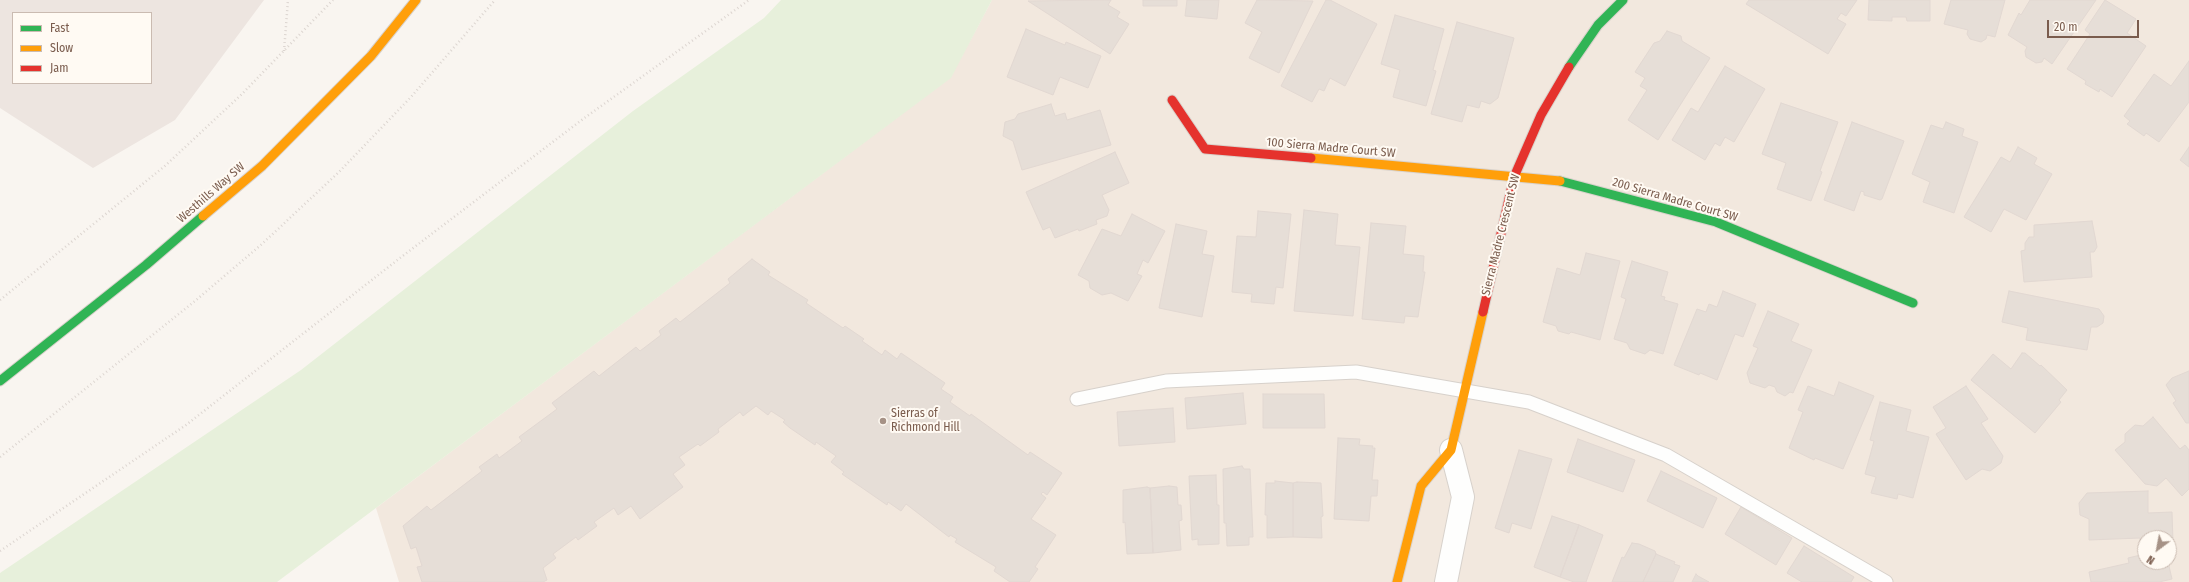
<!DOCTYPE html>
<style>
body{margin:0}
#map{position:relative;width:2189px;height:582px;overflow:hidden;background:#f9f5f0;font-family:"Fira Sans Condensed",sans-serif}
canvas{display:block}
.legend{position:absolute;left:12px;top:12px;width:140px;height:72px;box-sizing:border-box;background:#fffaf3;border:1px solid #cabbb1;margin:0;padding:5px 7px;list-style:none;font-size:12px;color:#7a5c4d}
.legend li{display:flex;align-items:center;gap:8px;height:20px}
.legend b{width:20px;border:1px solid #cabbb1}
.north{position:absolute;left:2137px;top:530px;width:40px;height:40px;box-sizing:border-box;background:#fffaf3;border:1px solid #cabbb1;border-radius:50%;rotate:212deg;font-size:11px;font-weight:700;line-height:16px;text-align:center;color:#7a5c4d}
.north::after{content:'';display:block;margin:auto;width:14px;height:18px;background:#a69286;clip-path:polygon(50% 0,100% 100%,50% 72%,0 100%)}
.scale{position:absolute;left:2047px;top:20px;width:92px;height:18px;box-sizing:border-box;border:2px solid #7a5c4d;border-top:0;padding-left:5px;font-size:12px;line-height:14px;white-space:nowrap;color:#7a5c4d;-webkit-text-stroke:3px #fffaf3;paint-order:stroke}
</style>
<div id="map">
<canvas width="2189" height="582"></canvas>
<ul class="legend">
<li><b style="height:5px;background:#30b455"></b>Fast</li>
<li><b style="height:5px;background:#ff9f0a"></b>Slow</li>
<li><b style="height:5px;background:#e5322d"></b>Jam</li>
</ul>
<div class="north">N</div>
<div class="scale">20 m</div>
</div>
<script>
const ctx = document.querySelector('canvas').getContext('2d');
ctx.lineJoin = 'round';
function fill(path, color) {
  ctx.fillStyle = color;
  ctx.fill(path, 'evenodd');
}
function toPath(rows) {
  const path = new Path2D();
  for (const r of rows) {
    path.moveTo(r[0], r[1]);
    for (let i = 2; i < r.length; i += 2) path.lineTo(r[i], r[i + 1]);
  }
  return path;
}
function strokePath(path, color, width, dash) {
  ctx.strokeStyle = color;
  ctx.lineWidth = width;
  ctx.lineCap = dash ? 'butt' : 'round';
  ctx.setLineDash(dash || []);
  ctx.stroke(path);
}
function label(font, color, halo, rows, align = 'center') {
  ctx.font = font + ' "Fira Sans Condensed",sans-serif';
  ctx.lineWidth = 4;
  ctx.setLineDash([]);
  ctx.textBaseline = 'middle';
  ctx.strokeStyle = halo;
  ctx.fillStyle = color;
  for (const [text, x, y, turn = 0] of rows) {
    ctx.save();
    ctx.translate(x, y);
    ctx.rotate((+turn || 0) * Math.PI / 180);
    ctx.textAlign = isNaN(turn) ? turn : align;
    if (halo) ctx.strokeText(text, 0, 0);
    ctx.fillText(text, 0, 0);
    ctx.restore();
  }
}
fill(toPath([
 [992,0,2189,0,2189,582,399,582,376,508,950,78],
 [2145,538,2169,538,2169,562,2145,562]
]), '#f2e8de');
fill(toPath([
 [0,0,264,0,175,120,93,168,0,108],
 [13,13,151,13,151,83,13,83]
]), '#ede5e0');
fill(toPath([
 [781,0,992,0,951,78,277,582,0,582,0,573,301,370,633,111,764,18]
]), '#e7f0db');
const building = toPath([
 [1111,0,1108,5,1120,12,1117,17,1129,24,1110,54,1028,1,1111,0],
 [1143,0,1177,0,1177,6,1143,6,1143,0],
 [1187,0,1219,0,1217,19,1185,16,1187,0],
 [1257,0,1313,1,1279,73,1249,58,1262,32,1245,23,1257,0],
 [1326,0,1330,0,1377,24,1345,86,1330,78,1324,91,1319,89,1312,102,1281,86,1326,0],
 [1749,0,1857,0,1846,16,1841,13,1837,19,1846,24,1828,54,1746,4,1749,0],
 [1869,0,1930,0,1930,21,1907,21,1906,17,1892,17,1892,21,1868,20,1869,0],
 [1951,0,2005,0,1995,37,1987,35,1986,39,1981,42,1970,39,1967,34,1968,30,1944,24,1951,0],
 [2030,0,2096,0,2052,64,2044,58,2042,62,2036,63,2026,57,2025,51,2027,47,2008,35,2019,13,2021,15,2030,0],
 [2105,0,2136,19,2127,33,2146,46,2112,97,2100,89,2099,92,2085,84,2086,81,2067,69,2090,34,2085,30,2105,0],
 [1395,15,1444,29,1433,70,1436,71,1426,106,1393,97,1400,70,1381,64,1395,15],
 [1457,22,1514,38,1498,98,1490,104,1481,101,1479,108,1467,105,1462,122,1431,114,1457,22],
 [1026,29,1065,45,1066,42,1101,56,1088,88,1060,77,1053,95,1007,77,1026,29],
 [1667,31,1681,36,1682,41,1710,58,1658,140,1628,120,1647,90,1640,86,1645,78,1635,72,1654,43,1660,41,1667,31],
 [2189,61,2189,102,2159,142,2146,133,2144,136,2127,124,2130,121,2124,116,2154,74,2171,86,2189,61],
 [1725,66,1765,89,1734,142,1725,137,1720,146,1715,143,1705,160,1672,140,1691,108,1698,112,1725,66],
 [1781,103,1838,122,1820,171,1822,172,1811,201,1777,189,1786,163,1762,154,1781,103],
 [1051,104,1055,116,1065,113,1067,120,1100,110,1111,145,1022,170,1013,141,1003,136,1005,122,1015,119,1018,114,1051,104],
 [1852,122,1904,141,1882,199,1880,200,1864,195,1864,192,1861,191,1854,211,1824,200,1852,122],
 [1946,122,1964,129,1962,136,1978,142,1954,213,1923,202,1930,182,1912,174,1931,125,1943,129,1946,122],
 [2018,147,2037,158,2034,164,2052,174,2026,220,2004,209,1991,232,1964,217,2001,157,2010,162,2018,147],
 [2189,147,2189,167,2180,160,2189,147],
 [1115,152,1129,183,1102,195,1109,210,1107,216,1096,220,1097,224,1079,231,1078,229,1055,238,1050,227,1043,230,1026,192,1115,152],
 [1304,210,1338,214,1335,245,1360,247,1353,316,1294,311,1304,210],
 [1258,211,1291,214,1283,288,1276,287,1274,304,1251,302,1252,294,1232,292,1237,236,1256,237,1258,211],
 [1132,214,1165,231,1148,263,1143,260,1137,274,1142,276,1128,301,1111,293,1102,295,1090,288,1089,281,1078,275,1102,229,1121,236,1132,214],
 [2092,221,2097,247,2094,252,2090,252,2092,277,2024,282,2021,251,2025,250,2025,243,2029,237,2034,237,2034,225,2092,221],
 [1371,223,1406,226,1403,254,1424,256,1423,272,1425,272,1418,317,1405,316,1404,323,1362,319,1371,223],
 [1176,224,1207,231,1202,254,1214,256,1202,317,1159,308,1176,224],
 [1586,253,1620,261,1600,340,1571,332,1569,334,1558,331,1556,326,1543,322,1557,268,1580,275,1586,253],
 [752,259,770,272,768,275,808,300,806,303,843,328,845,326,864,339,862,341,882,355,885,350,897,359,901,353,945,383,941,389,953,397,950,402,970,416,971,414,1028,455,1030,452,1062,473,1047,495,1043,492,1041,494,1046,498,1031,519,1056,535,1035,567,1038,569,1029,582,1010,582,994,571,996,567,955,542,957,539,950,535,949,537,906,504,901,511,888,502,887,505,842,474,844,472,831,462,836,456,816,442,815,445,790,428,783,422,785,420,771,411,768,415,756,406,743,416,740,412,718,429,719,432,700,446,698,444,679,457,685,465,673,474,683,487,640,519,631,506,618,515,614,508,594,522,597,526,578,540,576,537,553,554,556,558,543,568,547,580,543,582,422,582,417,567,422,566,416,547,411,549,403,526,427,506,431,510,482,471,479,467,497,454,499,458,522,441,519,437,557,409,552,403,594,371,599,376,636,347,640,351,661,335,659,331,676,318,680,322,730,283,728,279,752,259],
 [1632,261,1668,272,1661,296,1665,297,1664,300,1678,304,1663,354,1650,350,1645,354,1630,349,1627,343,1614,339,1626,299,1621,297,1632,261],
 [1723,291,1756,304,1743,337,1735,334,1717,380,1700,373,1699,375,1674,365,1697,309,1706,312,1709,304,1717,307,1723,291],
 [2009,291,2099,309,2104,316,2103,323,2097,327,2091,327,2087,350,2026,340,2028,328,2002,322,2009,291],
 [1768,311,1799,324,1791,341,1812,350,1793,393,1790,392,1785,396,1777,392,1775,387,1769,385,1765,388,1750,383,1747,373,1758,348,1753,346,1768,311],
 [2022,353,2025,353,2040,366,2041,365,2067,390,2059,400,2061,402,2035,433,1971,380,1993,354,2011,369,2022,353],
 [2189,371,2189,423,2186,423,2173,403,2176,401,2166,385,2172,378,2189,371],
 [1839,382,1874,396,1843,469,1815,458,1814,460,1789,448,1803,412,1798,410,1808,386,1834,396,1839,382],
 [1966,386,1988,419,1981,423,2003,456,2001,463,1990,471,1982,469,1966,480,1936,434,1946,428,1933,407,1966,386],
 [1243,393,1246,424,1187,429,1185,398,1243,393],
 [1263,394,1324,394,1325,428,1263,428,1263,394],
 [1880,402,1911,410,1906,431,1929,437,1913,498,1898,494,1897,499,1871,493,1876,477,1865,474,1874,441,1870,440,1880,402],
 [1173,408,1175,442,1119,446,1117,412,1173,408],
 [2153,417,2180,449,2185,445,2189,450,2189,489,2182,496,2166,478,2157,486,2145,484,2115,450,2125,442,2125,434,2135,425,2143,426,2153,417],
 [1338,438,1360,439,1359,445,1373,446,1372,448,1375,448,1372,480,1378,480,1377,496,1371,496,1369,521,1334,519,1338,438],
 [1578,439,1635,460,1623,492,1567,472,1578,439],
 [1519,450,1552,459,1531,529,1512,523,1509,533,1495,528,1519,450],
 [1242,466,1244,469,1250,469,1253,537,1249,537,1249,545,1227,546,1226,523,1224,523,1223,469,1242,466],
 [1661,471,1717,498,1703,528,1647,501,1661,471],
 [1216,475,1217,505,1219,505,1219,544,1198,545,1198,539,1192,540,1189,476,1216,475],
 [1275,481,1293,483,1293,537,1267,538,1267,515,1265,515,1266,483,1275,483,1275,481],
 [1297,482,1321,483,1323,516,1321,517,1322,538,1293,537,1293,483,1297,482],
 [1169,486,1177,487,1178,505,1181,505,1182,520,1179,521,1181,550,1153,553,1150,488,1169,486],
 [1147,487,1150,488,1153,553,1127,554,1125,522,1123,523,1123,490,1147,487],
 [2148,491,2148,513,2172,512,2173,543,2169,543,2169,538,2145,538,2145,544,2140,545,2140,538,2089,540,2089,519,2080,515,2079,503,2087,493,2148,491],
 [1741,507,1792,538,1776,565,1725,534,1741,507],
 [1552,516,1579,525,1560,577,1534,567,1552,516],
 [1579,525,1603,535,1586,582,1574,582,1560,577,1579,525],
 [1632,543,1639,544,1655,551,1656,554,1643,582,1612,582,1622,557,1624,558,1632,543],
 [1804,546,1854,577,1851,582,1802,582,1787,573,1804,546],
 [1656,554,1675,562,1674,564,1680,566,1673,582,1643,582,1656,554],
 [2145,554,2145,562,2168,562,2172,579,2159,582,2091,582,2089,572,2129,563,2128,558,2145,554],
 [1696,574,1698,576,1709,582,1692,582,1696,574]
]);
fill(building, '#e6ded7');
strokePath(building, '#e2d8d2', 1);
const lane = toPath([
 [1077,399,1166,381,1356,372,1529,402,1666,455,1886,582]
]);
const street = toPath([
 [1446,582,1463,497,1451,450]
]);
const fast = toPath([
 [1569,67,1598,25,1623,0],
 [1560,181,1716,222,1913,303],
 [0,381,146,265,203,216]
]);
const slow = toPath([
 [1311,158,1560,181],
 [203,216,262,166,371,56,416,0],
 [1397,582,1421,486,1451,450,1483,312]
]);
const jam = toPath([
 [1172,100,1205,149,1311,158],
 [1483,312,1514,177,1541,115,1569,67]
]);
strokePath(lane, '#d7d1cb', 15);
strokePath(street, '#d7d1cb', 24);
strokePath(fast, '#d9d2cb', 11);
strokePath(slow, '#d9d2cb', 11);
strokePath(jam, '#d9d2cb', 11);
strokePath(toPath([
 [284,51,288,0],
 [0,300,166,165,242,94,333,0],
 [0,457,195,301,262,244,339,172,411,97,495,0],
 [0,551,186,425,400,258,583,119,749,0]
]), '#dcd5d0', 2.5, [1, 3]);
strokePath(lane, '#fefefd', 13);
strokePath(street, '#fefefd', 22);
strokePath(fast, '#30b455', 9);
strokePath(slow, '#ff9f0a', 9);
strokePath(jam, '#e5322d', 9);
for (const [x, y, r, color] of [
 [883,421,4,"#a69286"]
]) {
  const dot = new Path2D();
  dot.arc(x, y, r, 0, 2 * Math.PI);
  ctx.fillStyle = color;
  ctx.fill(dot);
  strokePath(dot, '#fffaf3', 1.5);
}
label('12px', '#7a5c4d', '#fffaf3', [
 ["100 Sierra Madre Court SW",1331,148,5],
 ["Westhills Way SW",211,193,-41],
 ["200 Sierra Madre Court SW",1675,200,16],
 ["Sierra Madre Crescent SW",1501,235,-76]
]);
label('12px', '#7a5c4d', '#fffaf3', [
 ["Sierras of",891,414],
 ["Richmond Hill",891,428]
], 'left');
</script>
